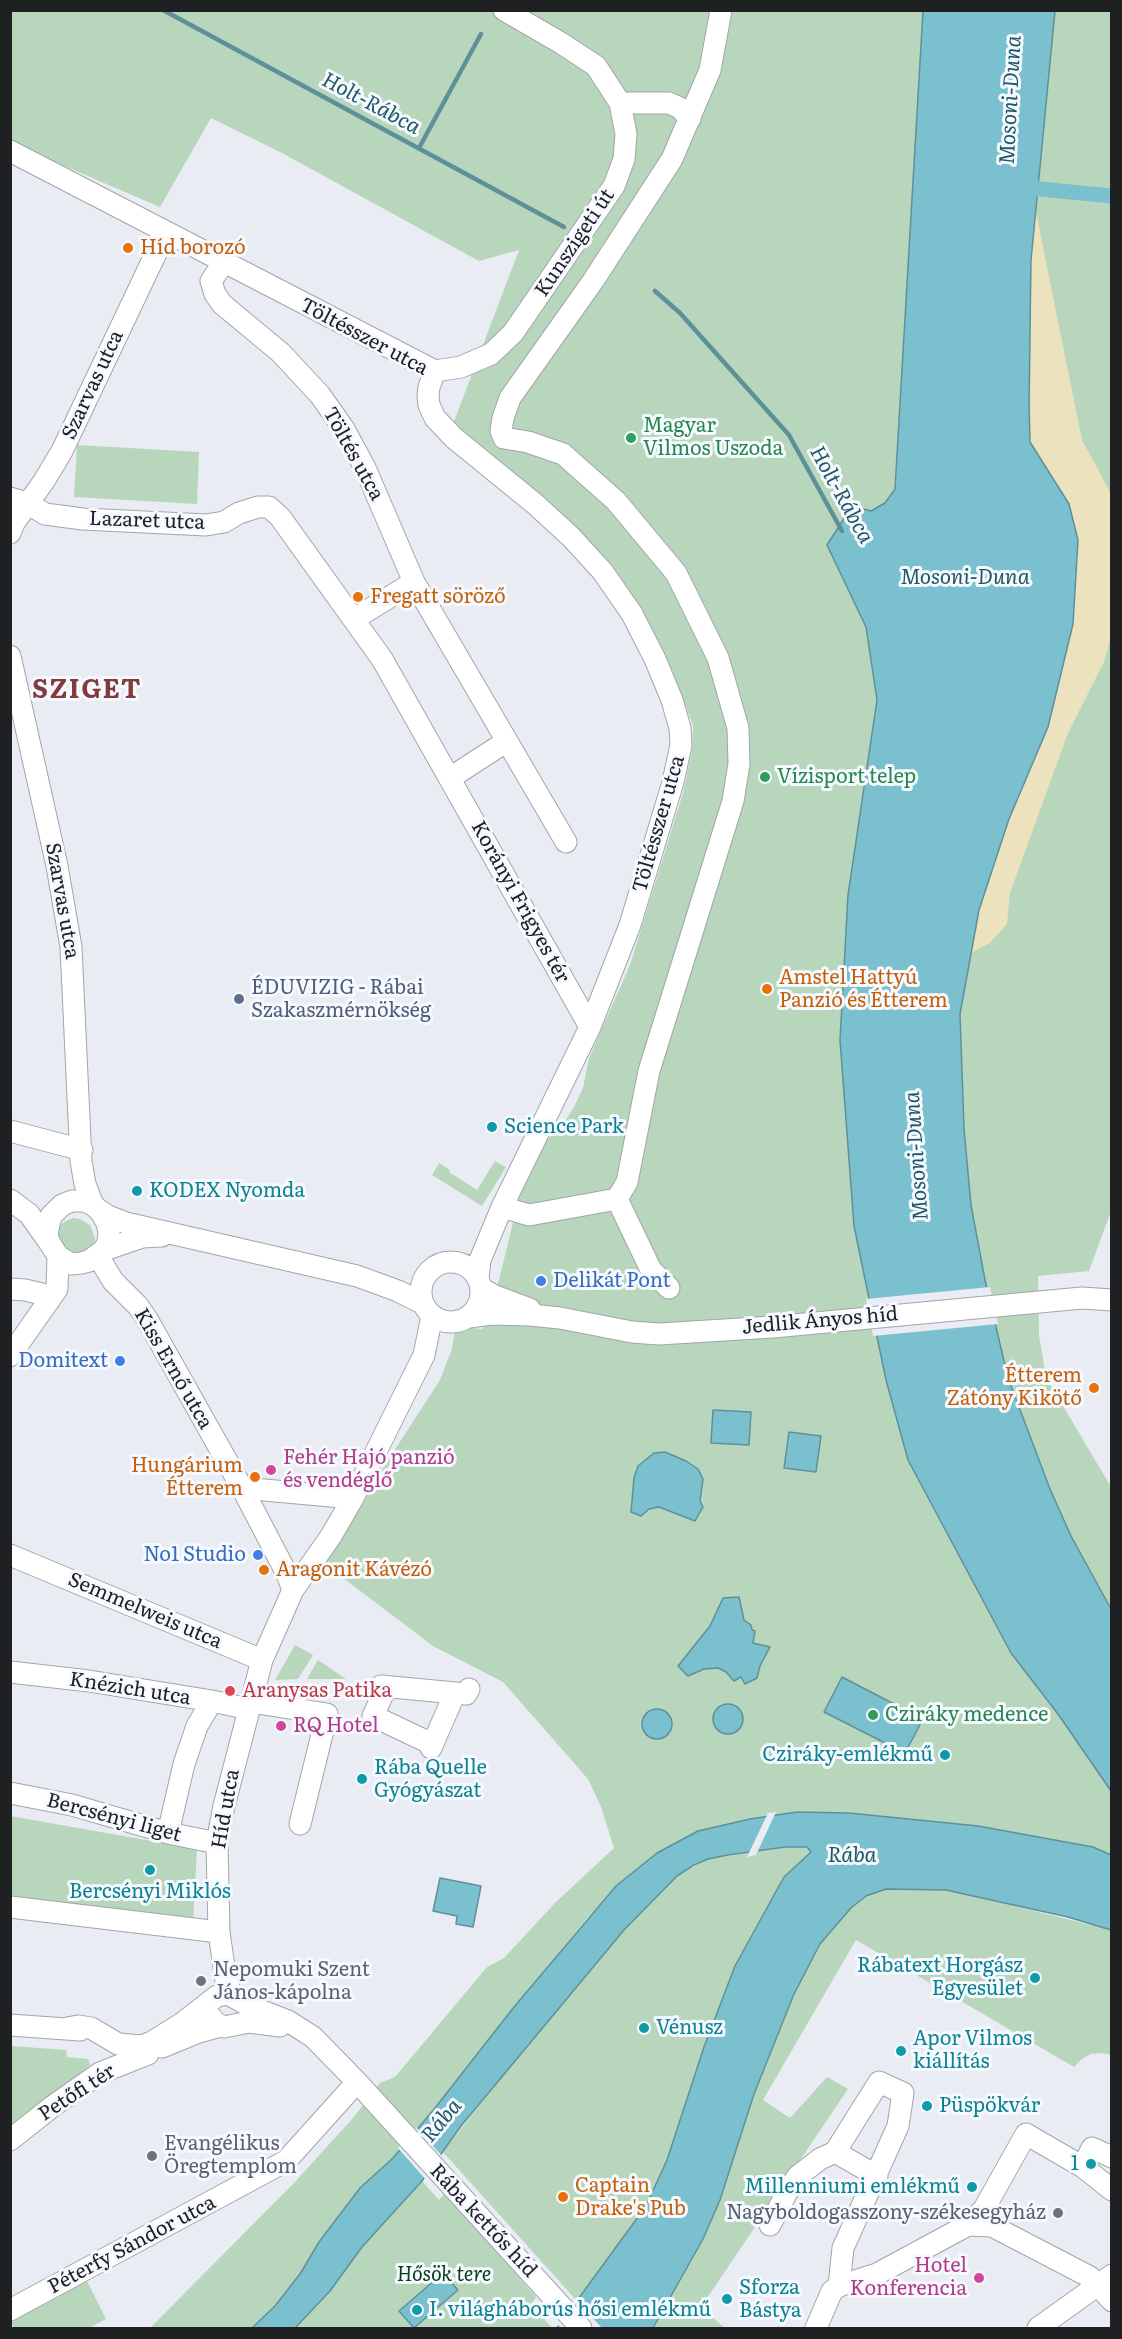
<!DOCTYPE html>
<meta charset="utf-8">
<style>
body{margin:0}
#map{position:relative;width:1122px;height:2339px;overflow:hidden;background:#e9ecf2;font-family:Literata,serif}
canvas{display:block}
.frame{position:absolute;inset:0;border:12px solid #1f2022;pointer-events:none}
</style>
<div id="map">
<canvas width="1122" height="2339"></canvas>
<div class="frame"></div>
</div>
<script>
const ctx = document.querySelector('canvas').getContext('2d');
ctx.lineJoin = 'round';
function fill(path, color) {
  ctx.fillStyle = color;
  ctx.fill(path, 'evenodd');
}
function toPath(rows) {
  const path = new Path2D();
  for (const r of rows) {
    if (r.length === 3) {
      path.moveTo(r[0] + r[2], r[1]);
      path.arc(r[0], r[1], r[2], 0, 2 * Math.PI);
      continue;
    }
    path.moveTo(r[0], r[1]);
    for (let i = 2; i < r.length; i += 2) path.lineTo(r[i], r[i + 1]);
  }
  return path;
}
function strokePath(path, color, width, dash) {
  ctx.strokeStyle = color;
  ctx.lineWidth = width;
  ctx.lineCap = dash ? 'butt' : 'round';
  ctx.setLineDash(dash || []);
  ctx.stroke(path);
}
function label(font, color, halo, rows, align = 'center') {
  ctx.font = font + ' Literata,serif';
  ctx.lineWidth = 6;
  ctx.setLineDash([]);
  ctx.textBaseline = 'middle';
  ctx.strokeStyle = halo;
  ctx.fillStyle = color;
  for (const [text, x, y, turn = 0] of rows) {
    ctx.save();
    ctx.translate(x, y);
    ctx.rotate((+turn || 0) * Math.PI / 180);
    ctx.textAlign = isNaN(turn) ? turn : align;
    if (halo) ctx.strokeText(text, 0, 0);
    ctx.fillText(text, 0, 0);
    ctx.restore();
  }
}
fill(toPath([
 [11,11,923,11,895,489,885,503,871,511,827,545,866,627,877,700,848,895,840,1040,854,1226,1011,1653,1058,1714,1111,1791,1111,1855,1093,1847,978,1826,849,1813,797,1812,750,1819,698,1831,680,1842,616,1886,589,1916,514,2007,435,2108,393,2158,360,2188,319,2242,300,2274,275,2306,252,2328,150,2328,294,2183,353,2118,380,2083,395,2077,487,1967,504,1958,555,1903,614,1848,601,1807,588,1779,503,1682,433,1646,322,1562,440,1380,452,1349,456,1326,482,1329,495,1296,520,1194,547,1140,564,1123,574,1107,583,1088,589,1058,630,965,683,793,692,750,693,725,672,670,644,614,453,424,519,250,479,261,282,153,211,118,160,207,11,143],
 [1055,11,1111,11,1111,1211,1089,1271,1038,1276,1039,1335,1046,1377,1111,1487,1111,1609,1071,1536,1050,1489,1008,1378,985,1280,971,1205,964,1129,960,1014,968,966,1069,504,1030,442,1029,404,1031,260],
 [77,445,199,452,197,504,74,497],
 [495,1161,506,1167,482,1206,432,1175,439,1163,450,1170,449,1172,477,1190],
 [73,1218,80,1219,90,1225,95,1238,94,1245,73,1259,55,1234,62,1223],
 [295,1645,313,1655,298,1679,275,1680],
 [318,1660,346,1679,307,1679],
 [10,1816,197,1849,193,1923,11,1898],
 [785,1847,807,1847,811,1852,784,1877,735,1966,704,2047,667,2160,646,2206,577,2301,443,2152,499,2080,624,1930,677,1876,708,1859],
 [886,1889,946,1890,971,1895,1111,1930,1111,2055,1101,2053,1091,2054,1082,2059,1074,2067,856,1940,763,2100,790,2118,827,2077,848,2089,701,2307,725,2328,653,2328,703,2239,720,2200,754,2094,794,1994,820,1944,851,1908,866,1896],
 [11,2046,66,2050,67,2057,88,2059,90,2065,11,2130],
 [422,2181,439,2200,444,2194,491,2245,536,2297,531,2304,552,2328,295,2328,330,2291,362,2247],
 [87,2281,106,2319,89,2328,14,2328,11,2322]
]), '#b7d6bc');
fill(toPath([
 [1036,212,1082,440,1111,494,1111,636,1104,662,1068,733,1010,893,1007,924,990,943,969,954,979,910,1009,819,1048,727,1073,624,1078,540,1069,504,1030,442,1031,260]
]), '#ece2bd');
const water = toPath([
 [923,11,1055,11,1031,260,1029,404,1030,442,1069,504,1078,540,1073,624,1048,727,1009,819,979,910,960,1014,964,1129,971,1205,985,1280,1008,1378,1050,1489,1071,1536,1111,1609,1111,1791,1058,1714,1011,1653,908,1460,886,1380,854,1226,840,1040,848,895,877,700,866,627,827,545,852,506,871,511,885,503,895,489,923,11],
 [713,1410,751,1412,749,1445,711,1443,713,1410],
 [789,1432,821,1436,816,1472,784,1468,789,1432],
 [665,1452,686,1461,698,1469,703,1479,700,1501,703,1507,695,1521,659,1507,649,1509,641,1516,631,1512,634,1478,638,1466,654,1453,665,1452],
 [739,1597,744,1620,751,1625,752,1630,755,1631,753,1643,770,1647,760,1666,757,1678,745,1684,741,1677,734,1681,726,1672,718,1668,704,1669,688,1676,678,1666,710,1626,723,1598,739,1597],
 [842,1677,923,1719,905,1753,824,1712,842,1677],
 [728,1719,15],
 [657,1724,15],
 [797,1812,849,1813,978,1826,1093,1847,1111,1855,1111,1930,1068,1917,946,1890,886,1889,866,1896,851,1908,820,1944,794,1994,754,2094,720,2200,703,2239,653,2328,557,2328,646,2206,667,2160,704,2047,735,1966,784,1877,811,1852,807,1847,785,1847,728,1855,708,1859,694,1865,677,1876,624,1930,461,2126,422,2181,362,2247,330,2291,295,2328,252,2328,275,2306,300,2274,319,2242,360,2188,393,2158,435,2108,514,2007,616,1886,657,1853,698,1831,750,1819,797,1812],
 [440,1878,481,1886,473,1927,456,1924,457,1916,433,1911,440,1878],
 [443,2273,458,2290,414,2328,399,2311,443,2273]
]);
fill(water, '#7bc0ce');
strokePath(water, '#5f909a', 1.5);
fill(toPath([
 [990,1287,998,1324,873,1336,866,1299],
 [776,1812,756,1855,747,1857,768,1813],
 [416,2127,443,2157,426,2180,398,2148],
 [574,2298,602,2328,561,2328,557,2324]
]), '#e9ecf2');
strokePath(toPath([
 [163,10,564,227],
 [419,148,481,34],
 [655,291,680,313,789,435,842,531]
]), '#5f909a', 4.5);
strokePath(toPath([
 [1019,187,1112,196]
]), '#7bc0ce', 15);
const minor = toPath([
 [620,103,669,103,680,108,690,119],
 [10,151,435,371],
 [224,262,211,281,215,294,222,304,281,353,320,395,344,429,365,468,414,582,566,842],
 [435,371,429,387,428,395,429,405,435,418,454,438,535,504,571,537,603,572,632,614,655,659,672,700,680,728,681,745,673,782,630,925,590,1027,502,1207,480,1260,478,1278],
 [435,371,461,367,491,354,513,333,614,186,624,159,626,134,620,103,596,66,561,43,504,10],
 [10,498,27,503,45,514,83,519,206,525,224,522,239,513,258,507,269,507,280,517,382,659,590,1027],
 [10,533,14,523,44,481,62,451,166,232],
 [354,619,414,582],
 [10,656,57,866,71,947,81,1161,85,1184,93,1205],
 [450,778,507,741],
 [10,1131,82,1150],
 [617,1199,651,1270,669,1288],
 [10,1200,29,1214,49,1242],
 [502,1207,529,1215,617,1199,627,1182,649,1071,733,801,739,764,738,728,718,658,676,573,616,501,563,454,528,442,504,438,501,431,503,418,510,398,593,281,672,159,710,70,721,10],
 [100,1211,107,1223,109,1233,108,1242,104,1250,89,1261,81,1263,71,1264,58,1256,49,1242,47,1233,51,1216,62,1205,72,1201,85,1201,93,1205,100,1211,108,1216,126,1223,357,1276,398,1291,422,1303],
 [104,1250,142,1237,162,1236],
 [98,1256,113,1281,138,1306,147,1319,242,1488,287,1574,293,1590],
 [451,1292,30],
 [481,1288,495,1296,530,1309],
 [10,1289,25,1290,42,1294,49,1301],
 [469,1317,491,1314,530,1315,560,1318,632,1332,659,1334,773,1327,1082,1298,1112,1300],
 [10,1356,57,1289,58,1256],
 [242,1488,353,1498],
 [10,1555,262,1660],
 [10,1672,89,1681,212,1701,249,1709],
 [381,1686,466,1694,469,1689],
 [386,1687,373,1716,432,1744],
 [251,1702,327,1714,300,1824],
 [431,1748,455,1693],
 [10,1793,72,1805,168,1833,217,1843],
 [168,1833,184,1764,197,1726,212,1701],
 [10,1907,219,1932],
 [232,1995,226,1981,219,1932,217,1843,224,1806,262,1660,293,1590,331,1536,353,1498,424,1355,432,1316],
 [211,2017,216,2023,224,2027,249,2022,280,2026],
 [10,2025,80,2030],
 [67,2028,78,2026,91,2028,118,2044,141,2046,152,2042,181,2024,217,1996,228,1994,249,2006,288,2021,313,2037,357,2082,581,2328],
 [162,2047,196,2033,221,2026],
 [10,2140,53,2106,100,2073,148,2054],
 [835,2152,877,2176],
 [1083,2167,1092,2148,1112,2157],
 [770,2225,787,2192,798,2176,820,2159,835,2152,879,2082,903,2093,898,2126,843,2248,839,2286],
 [968,2225,992,2226,1090,2277,1112,2301],
 [10,2310,286,2161,357,2082],
 [816,2328,832,2291,839,2286,877,2274,968,2225,984,2209,1026,2134,1083,2167,1112,2190],
 [1038,2328,1112,2275]
]);
strokePath(minor, '#a2a5aa', 23);
strokePath(minor, '#fff', 21);
for (const [x, y, r, color] of [
 [128,248,6,"#e8710a"],
 [631,438,6,"#2e9e5b"],
 [358,597,6,"#e8710a"],
 [765,777,6,"#2e9e5b"],
 [767,989,6,"#e8710a"],
 [239,999,6,"#5c6f8a"],
 [492,1127,6,"#0f9aa8"],
 [137,1191,6,"#0f9aa8"],
 [541,1281,6,"#3f7fe0"],
 [120,1361,6,"#3f7fe0"],
 [1094,1388,6,"#e8710a"],
 [271,1470,6,"#d1479c"],
 [255,1477,6,"#e8710a"],
 [258,1555,6,"#3f7fe0"],
 [264,1570,6,"#e8710a"],
 [230,1691,6,"#e0444e"],
 [873,1715,6,"#2e9e5b"],
 [281,1726,6,"#d1479c"],
 [945,1755,6,"#0f9aa8"],
 [362,1779,6,"#0f9aa8"],
 [150,1870,6,"#0f9aa8"],
 [1035,1978,6,"#0f9aa8"],
 [201,1981,6,"#6b7280"],
 [644,2028,6,"#0f9aa8"],
 [901,2051,6,"#0f9aa8"],
 [927,2106,6,"#0f9aa8"],
 [152,2156,6,"#6b7280"],
 [1091,2164,6,"#0f9aa8"],
 [972,2187,6,"#0f9aa8"],
 [563,2197,6,"#e8710a"],
 [1058,2213,6,"#6b7280"],
 [979,2278,6,"#d1479c"],
 [727,2299,6,"#0f9aa8"],
 [417,2310,6,"#0f9aa8"]
]) {
  const dot = new Path2D();
  dot.arc(x, y, r, 0, 2 * Math.PI);
  ctx.fillStyle = color;
  ctx.fill(dot);
  strokePath(dot, '#f6f9ff', 2);
}
label('20px', '#1f2022', '#f6f9ff', [
 ["Kunszigeti út",575,243,-56],
 ["Töltésszer utca",364,337,28],
 ["Szarvas utca",93,385,-65],
 ["Töltés utca",353,454,61],
 ["Lazaret utca",147,521,2],
 ["Töltésszer utca",659,824,-74],
 ["Szarvas utca",62,901,80],
 ["Korányi Frigyes tér",520,902,61],
 ["Jedlik Ányos híd",820,1321,-5],
 ["Kiss Ernő utca",173,1369,60],
 ["Semmelweis utca",145,1611,23],
 ["Knézich utca",130,1689,9],
 ["Híd utca",226,1809,-80],
 ["Bercsényi liget",114,1818,15],
 ["Petőfi tér",77,2093,-33],
 ["Rába kettős híd",483,2221,47],
 ["Péterfy Sándor utca",132,2245,-28]
]);
label('20px', '#c56008', '#f6f9ff', [
 ["Híd borozó",140,248],
 ["Fregatt söröző",370,597],
 ["Amstel Hattyú",779,978],
 ["Panzió és Étterem",779,1001],
 ["Étterem",1082,1376,"right"],
 ["Zátóny Kikötő",1082,1399,"right"],
 ["Hungárium",243,1466,"right"],
 ["Étterem",243,1489,"right"],
 ["Aragonit Kávézó",276,1570],
 ["Captain",575,2186],
 ["Drake's Pub",575,2209]
], 'left');
label('20px', '#27864d', '#f6f9ff', [
 ["Magyar",643,426],
 ["Vilmos Uszoda",643,449],
 ["Vízisport telep",777,777],
 ["Cziráky medence",885,1715]
], 'left');
label('20px', '#4e5e75', '#f6f9ff', [
 ["ÉDUVIZIG - Rábai",251,988],
 ["Szakaszmérnökség",251,1011]
], 'left');
label('20px', '#0d838f', '#f6f9ff', [
 ["Science Park",504,1127],
 ["KODEX Nyomda",149,1191],
 ["Cziráky-emlékmű",933,1755,"right"],
 ["Rába Quelle",374,1768],
 ["Gyógyászat",374,1791],
 ["Bercsényi Miklós",150,1892,"center"],
 ["Rábatext Horgász",1023,1966,"right"],
 ["Egyesület",1023,1989,"right"],
 ["Vénusz",656,2028],
 ["Apor Vilmos",913,2039],
 ["kiállítás",913,2062],
 ["Püspökvár",939,2106],
 ["1",1079,2164,"right"],
 ["Millenniumi emlékmű",960,2187,"right"],
 ["Sforza",739,2288],
 ["Bástya",739,2311],
 ["I. világháborús hősi emlékmű",429,2310]
], 'left');
label('20px', '#366cbe', '#f6f9ff', [
 ["Delikát Pont",553,1281,"left"],
 ["Domitext",108,1361],
 ["No1 Studio",246,1555]
], 'right');
label('20px', '#b23c85', '#f6f9ff', [
 ["Fehér Hajó panzió",283,1458],
 ["és vendéglő",283,1481],
 ["RQ Hotel",293,1726],
 ["Hotel",967,2266,"right"],
 ["Konferencia",967,2289,"right"]
], 'left');
label('20px', '#be3a42', '#f6f9ff', [
 ["Aranysas Patika",242,1691]
], 'left');
label('20px', '#5b616d', '#f6f9ff', [
 ["Nepomuki Szent",213,1970],
 ["János-kápolna",213,1993],
 ["Evangélikus",164,2144],
 ["Öregtemplom",164,2167],
 ["Nagyboldogasszony-székesegyház",1046,2213,"right"]
], 'left');
label('italic 20px', '#09401c', '#f6f9ff', [
 ["Hősök tere",444,2275]
]);
label('italic 21px', '#1f5964', '#f6f9ff', [
 ["Mosoni-Duna",1011,100,-87],
 ["Holt-Rábca",371,104,28],
 ["Holt-Rábca",841,495,61],
 ["Mosoni-Duna",965,578],
 ["Mosoni-Duna",917,1156,-94],
 ["Rába",852,1856],
 ["Rába",442,2121,-50]
]);
ctx.letterSpacing = '1.5px';
label('bold 26px', '#833a3b', '#f6f9ff', [
 ["SZIGET",87,690]
]);
ctx.letterSpacing = '0px';
</script>
